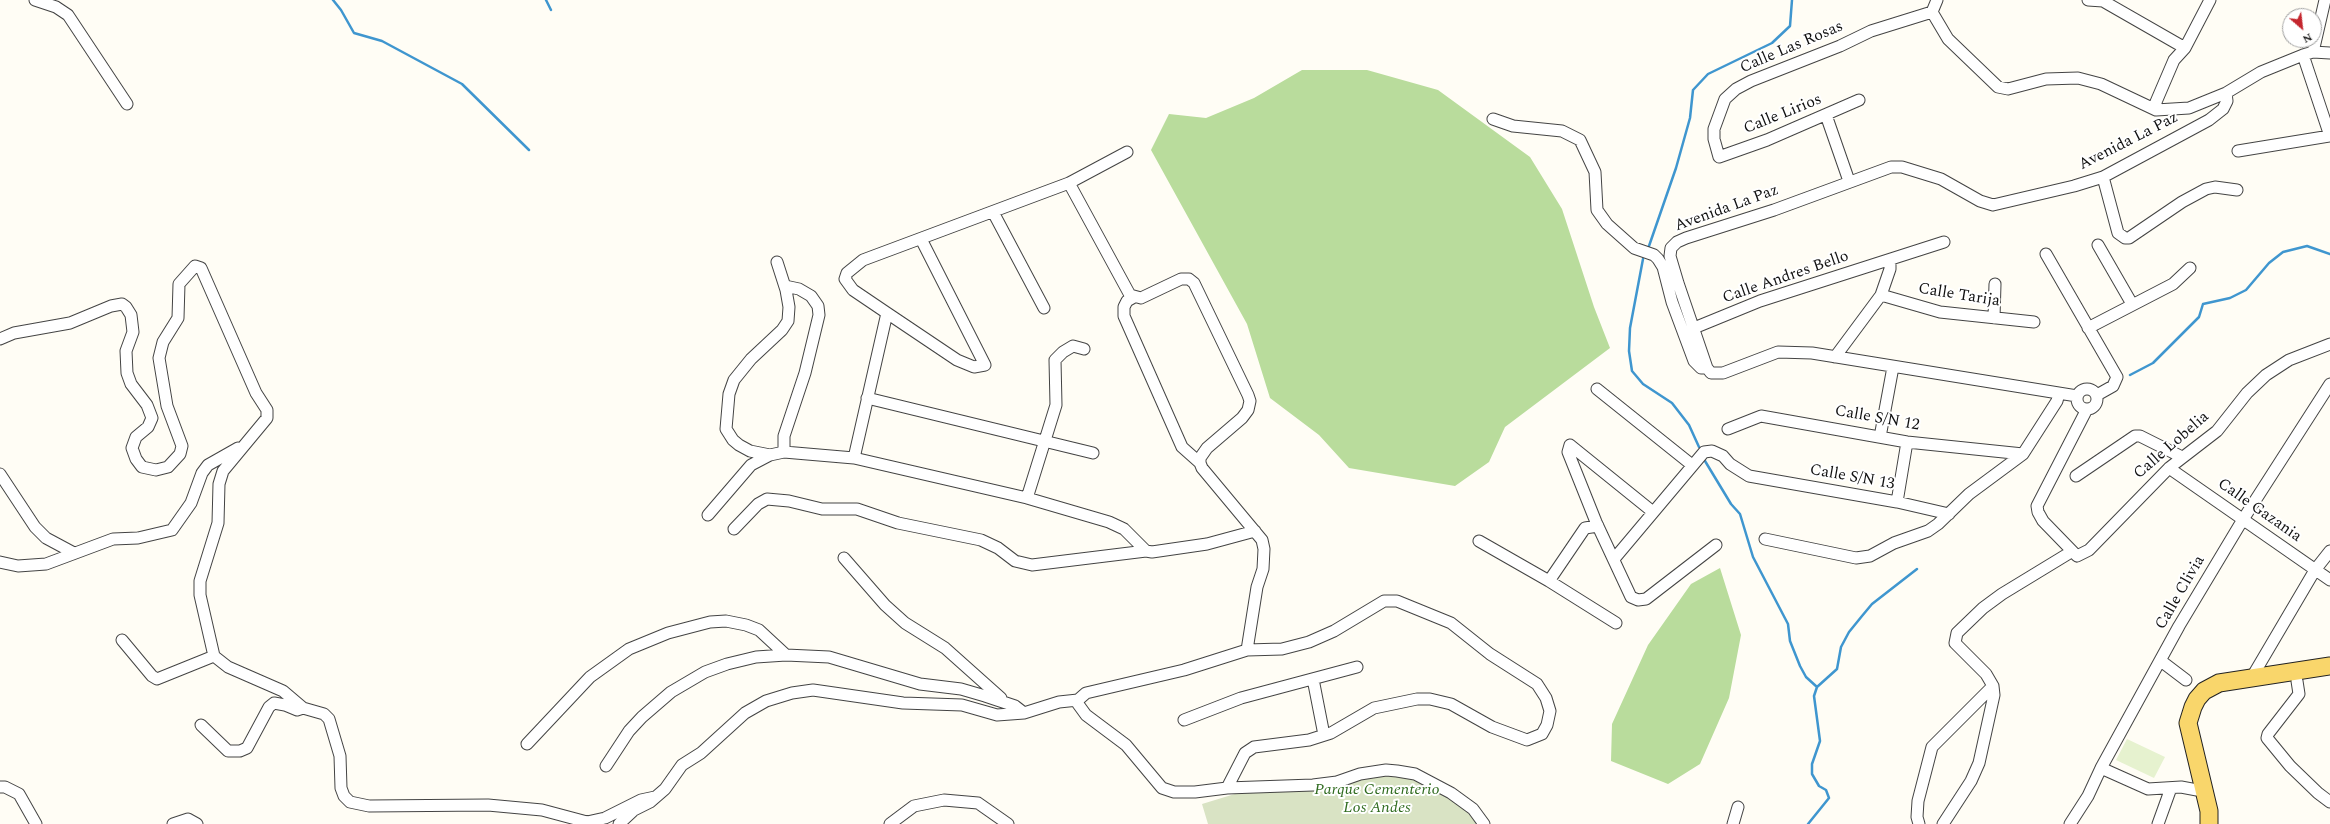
<!DOCTYPE html>
<style>
body{margin:0}
#map{position:relative;width:2330px;height:824px;overflow:hidden;background:#fffdf5;font-family:Spectral,serif}
canvas{display:block}
.north{position:absolute;left:2282px;top:8px;width:40px;height:40px;box-sizing:border-box;background:#fff;border:1px solid #a0a0a0;border-radius:50%;rotate:152deg;font-size:11px;font-weight:700;line-height:16px;text-align:center;color:#111}
.north::after{content:'';display:block;margin:auto;width:14px;height:18px;background:#c4262e;clip-path:polygon(50% 0,100% 100%,50% 72%,0 100%)}
</style>
<div id="map">
<canvas width="2330" height="824"></canvas>
<div class="north">N</div>
</div>
<script>
const ctx = document.querySelector('canvas').getContext('2d');
ctx.lineJoin = 'round';
function fill(path, color) {
  ctx.fillStyle = color;
  ctx.fill(path, 'evenodd');
}
function toPath(rows) {
  const path = new Path2D();
  for (const r of rows) {
    if (r.length === 3) {
      path.moveTo(r[0] + r[2], r[1]);
      path.arc(r[0], r[1], r[2], 0, 2 * Math.PI);
      continue;
    }
    path.moveTo(r[0], r[1]);
    for (let i = 2; i < r.length; i += 2) path.lineTo(r[i], r[i + 1]);
  }
  return path;
}
function strokePath(path, color, width, dash) {
  ctx.strokeStyle = color;
  ctx.lineWidth = width;
  ctx.lineCap = dash ? 'butt' : 'round';
  ctx.setLineDash(dash || []);
  ctx.stroke(path);
}
function label(font, color, halo, rows, align = 'center') {
  ctx.font = font + ' Spectral,serif';
  ctx.lineWidth = 4;
  ctx.setLineDash([]);
  ctx.textBaseline = 'middle';
  ctx.strokeStyle = halo;
  ctx.fillStyle = color;
  for (const [text, x, y, turn = 0] of rows) {
    ctx.save();
    ctx.translate(x, y);
    ctx.rotate((+turn || 0) * Math.PI / 180);
    ctx.textAlign = isNaN(turn) ? turn : align;
    if (halo) ctx.strokeText(text, 0, 0);
    ctx.fillText(text, 0, 0);
    ctx.restore();
  }
}
fill(toPath([
 [1302,70,1367,70,1438,90,1530,157,1562,209,1594,307,1610,348,1505,427,1489,462,1455,486,1349,468,1319,435,1270,398,1247,324,1151,150,1169,114,1206,118,1254,98],
 [1720,568,1741,635,1729,698,1700,764,1668,784,1611,761,1612,724,1648,645,1691,584]
]), '#b9dc9c');
fill(toPath([
 [1397,775,1416,779,1460,803,1480,824,1208,824,1202,804,1238,793,1329,790,1371,776]
]), '#d9e3c4');
fill(toPath([
 [2127,739,2165,757,2154,778,2116,760]
]), '#e6f2cf');
strokePath(toPath([
 [333,0,341,10,354,33,382,41,462,84,529,150],
 [546,0,551,10],
 [1649,246,1676,168,1690,118,1693,90,1708,74,1772,43,1790,26,1792,0],
 [1643,259,1630,328,1629,351,1632,371,1643,384,1672,403,1689,425,1699,447],
 [2130,375,2153,363,2199,317,2203,304,2230,298,2246,290,2269,263,2283,252,2307,246,2330,254],
 [1705,461,1731,504,1740,514,1753,557,1788,624,1790,641,1800,666,1806,677,1817,687],
 [1808,824,1829,798,1826,790,1819,786,1812,774,1812,764,1820,741,1814,696,1817,687,1837,669,1841,647,1849,632,1862,616,1872,604,1917,569]
]), '#3f96cf', 2.5);
const street = toPath([
 [35,0,56,7,68,15,127,104],
 [1937,0,1932,12,1948,39,1998,87,2008,89,2046,79,2078,78,2101,84,2156,110,2189,108,2226,93,2261,72,2303,55,2313,52,2330,53],
 [2088,0,2103,1,2185,48],
 [2313,52,2325,0],
 [1859,100,1767,140,1719,157,1714,139,1714,129,1725,99,1736,89,1751,81,1840,46,1871,31,1932,12],
 [2156,110,2156,102,2174,60,2185,48,2210,0],
 [1826,115,1849,181],
 [1493,119,1513,126,1562,131,1580,140,1595,172,1597,210,1607,224,1634,248,1654,255,1658,259,1663,267,1672,302,1694,361,1701,368,1707,368],
 [2238,151,2330,136,2303,55],
 [2103,177,2118,233,2125,238,2129,238,2182,202,2206,189,2215,187,2237,190],
 [1069,183,1130,295,1141,298,1181,279,1189,279,1194,283,1248,395,1250,401,1248,410,1242,418,1207,448,1200,458,1200,463,1202,468,1262,540,1264,549,1263,569,1257,587,1247,650],
 [993,212,1044,308],
 [921,239,985,365,974,367,957,360,887,313,853,290,845,279,847,273,863,260,1069,183,1127,152],
 [2098,245,2132,304],
 [2046,254,2117,377,2113,386,2097,395],
 [777,262,786,290,789,307,788,321,782,330,751,359,734,380,729,394,726,429,733,440,739,445,750,451,770,455,784,452,854,458,1027,498,1109,522,1124,529,1146,551,1152,552,1207,544,1255,531],
 [1881,295,1940,312,2034,322],
 [1134,297,1127,301,1124,307,1124,316,1182,447,1200,463],
 [1994,318,1995,284],
 [1694,328,1760,301,1944,242],
 [2088,328,2173,284,2190,268],
 [0,339,14,333,70,323,111,306,122,304,126,307,131,315,133,332,126,351,127,373,131,384,147,405,152,418,148,427,136,437,132,448,136,459,142,467,156,470,168,467,180,454,182,446,167,406,159,358,163,342,178,318,179,284,195,266,201,268,256,393,267,410,267,418,223,471,219,484,218,523,200,581,200,595,214,656,228,667,283,691,303,708,324,714,329,719,340,756,341,788,344,796,350,802,369,806,488,805,542,810,587,822,605,818,641,800,655,797],
 [1835,357,1881,295,1890,269,1890,261],
 [2087,399,10],
 [1597,389,1692,465],
 [2077,396,1812,353,1778,352,1723,373,1711,373,1707,368,1678,283,1670,256,1671,248,1677,242,1686,238,1774,210,1891,167,1902,167,1941,179,1980,201,1993,205,2074,186,2103,177,2209,120,2223,109,2227,101,2226,93],
 [867,398,1093,453],
 [2087,409,2037,506,2038,512,2043,521,2077,556,2089,550,2169,468,2217,431,2247,393,2266,375,2289,360,2330,344],
 [1728,429,1761,416,1907,442,2023,454],
 [1880,437,1893,367],
 [784,452,784,436,805,373,819,315,818,306,811,296,799,289,785,286],
 [854,458,887,313],
 [2169,468,2330,580],
 [0,474,35,527,46,538,74,553],
 [2076,476,2135,436,2140,436,2182,457],
 [1027,498,1056,405,1055,360,1063,352,1073,346,1084,349],
 [1897,502,1907,442],
 [1653,512,1570,445,1568,452,1596,522,1631,597,1638,600,1646,599,1716,545],
 [708,515,751,465,770,455],
 [734,529,758,504,767,499,789,501,822,509,857,509,898,523,981,540,998,548,1015,561,1032,565,1146,551],
 [1765,539,1856,558,1870,556,1894,543,1928,531,1938,524,1969,494,2023,454,2057,401,2059,393],
 [1479,541,1549,581,1616,623],
 [844,558,885,605,905,623,945,648,1001,698],
 [1614,559,1704,452,1712,451,1723,456,1730,464,1749,476,1897,502,1949,514],
 [0,562,18,566,46,564,113,539,138,538,172,530,191,503,202,473,208,465,238,448],
 [1549,581,1585,528,1598,526],
 [122,640,152,676,157,679,214,656],
 [2161,661,2186,680],
 [2252,677,2315,570,2330,551],
 [1313,679,1324,735],
 [2297,681,2299,694,2268,734,2267,738,2290,766,2318,793,2330,802],
 [1184,720,1241,698,1357,667],
 [201,725,228,751,240,751,247,748,269,707,274,703,285,705,297,710,303,708],
 [527,744,590,677,629,649,668,633,710,622,726,621,746,625,759,630,786,655],
 [606,766,629,731,642,717,671,692,705,672,727,664,756,657,786,655,829,657,920,684,961,689,985,696,1015,706,1024,713],
 [2101,768,2148,789,2181,787,2197,790,2204,788],
 [0,787,5,787,19,794,36,824],
 [1227,788,1245,753,1254,747,1309,740,1331,733,1374,708,1417,699,1430,699,1451,704,1492,727,1527,740,1542,734,1547,725,1550,711,1546,698,1537,684,1490,654,1451,623,1397,601,1384,601,1334,631,1309,642,1282,649,1247,650,1184,670,1086,693,1078,700,1078,704,1086,715,1126,745,1162,788,1174,792,1195,792,1227,788,1313,785,1337,782,1360,774,1386,770,1397,771,1415,774,1451,793,1473,809,1484,824],
 [173,824,188,819,197,824],
 [619,824,634,810,650,802,665,789,682,765,701,753,745,713,766,701,792,693,813,690,903,703,962,705,997,715,1024,713,1059,702,1078,700],
 [890,824,914,806,944,800,978,803,1008,824],
 [1733,824,1738,807],
 [1919,824,1917,817,1918,801,1932,747,1993,686],
 [1943,824,1971,781,1979,763,1994,695,1993,686,1986,674,1955,643,1957,633,1983,608,2002,594,2071,552],
 [2070,824,2088,796,2101,768,2179,626,2242,521,2330,384],
 [2158,824,2171,788]
]);
const primary = toPath([
 [2209,824,2209,811,2188,723,2193,707,2197,699,2204,691,2219,683,2330,666]
]);
strokePath(street, '#444', 13);
strokePath(primary, '#222', 19);
strokePath(street, '#fff', 11);
strokePath(primary, '#f9d66b', 17);
label('16px', '#111', '#fff', [
 ["Calle Las Rosas",1792,48,-23],
 ["Calle Lirios",1783,115,-22],
 ["Avenida La Paz",2129,142,-27],
 ["Avenida La Paz",1727,209,-20],
 ["Calle Andres Bello",1786,278,-19],
 ["Calle Tarija",1959,296,9],
 ["Calle S/N 12",1877,419,10],
 ["Calle Lobelia",2172,446,-41],
 ["Calle S/N 13",1852,478,10],
 ["Calle Gazania",2259,511,35],
 ["Calle Clivia",2181,593,-60]
]);
label('italic 16px', '#2f6b1f', '#fff', [
 ["Parque Cementerio",1377,791],
 ["Los Andes",1377,809]
]);
</script>
